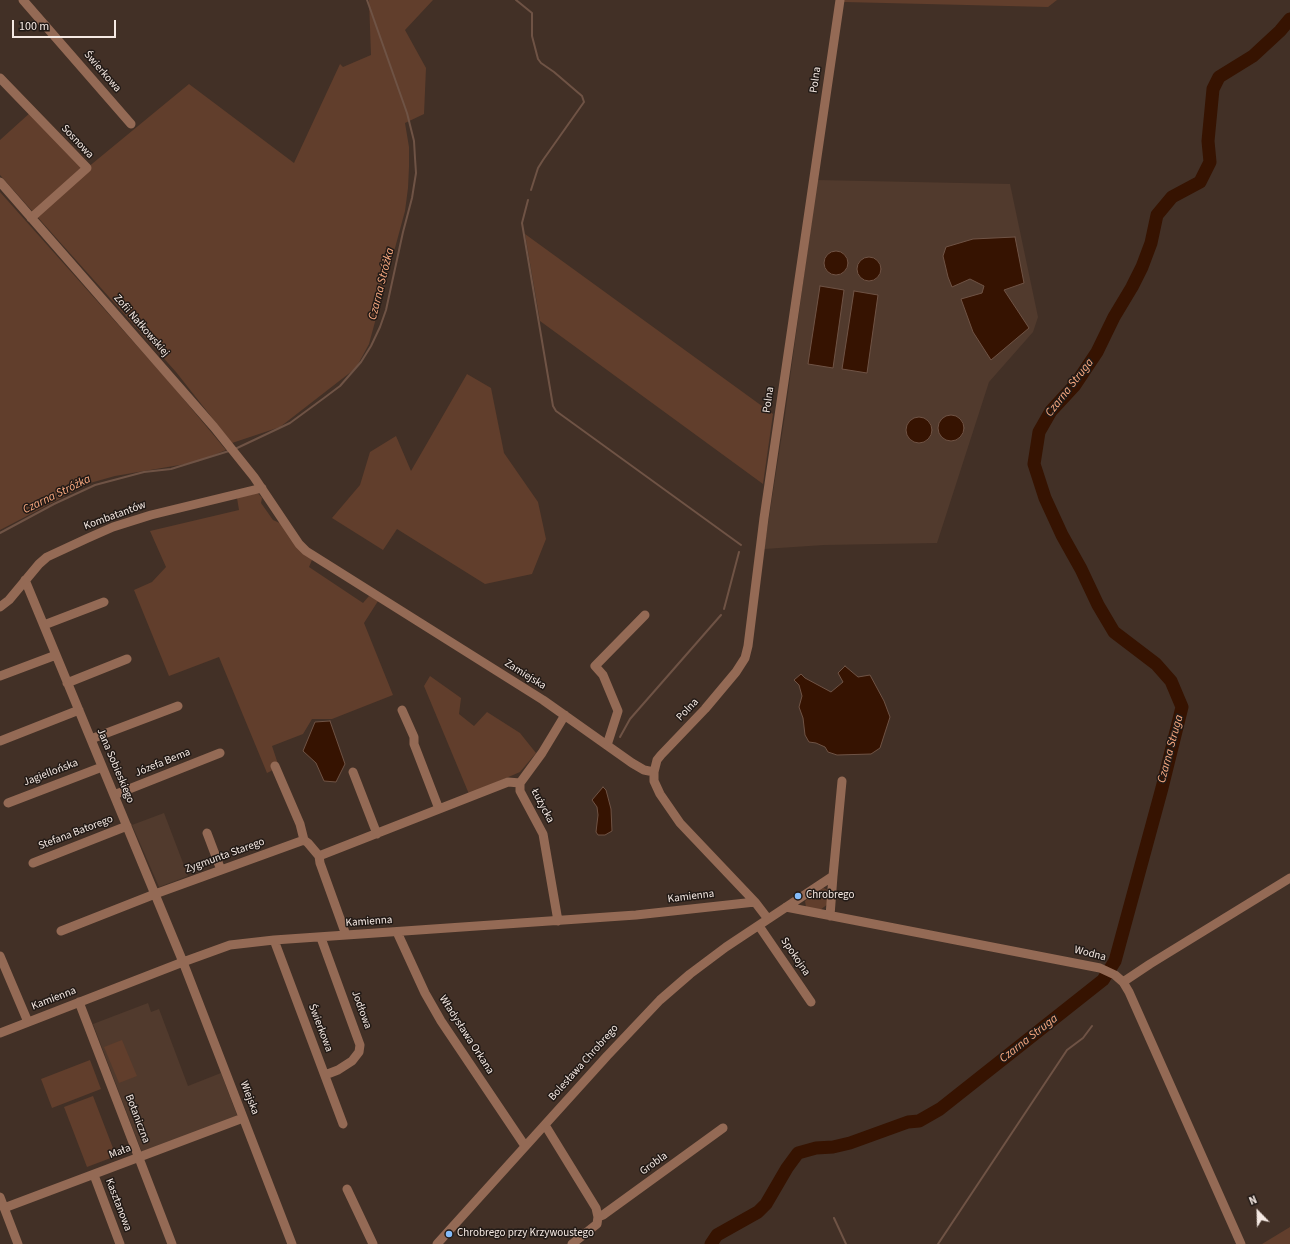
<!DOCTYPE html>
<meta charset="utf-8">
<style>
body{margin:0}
#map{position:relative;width:1290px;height:1244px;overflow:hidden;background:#423026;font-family:"Source Sans 3",sans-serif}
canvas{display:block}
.north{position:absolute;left:1238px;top:1192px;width:40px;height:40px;-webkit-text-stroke:3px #221a16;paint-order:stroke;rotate:337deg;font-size:11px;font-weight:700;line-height:16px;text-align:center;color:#f5e9e3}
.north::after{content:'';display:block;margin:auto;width:14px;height:18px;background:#f5e9e3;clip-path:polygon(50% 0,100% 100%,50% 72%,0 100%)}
.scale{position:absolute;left:12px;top:20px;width:104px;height:18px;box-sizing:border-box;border:2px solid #f5e9e3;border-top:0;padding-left:5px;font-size:12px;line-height:14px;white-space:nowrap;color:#f5e9e3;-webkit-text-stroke:3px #221a16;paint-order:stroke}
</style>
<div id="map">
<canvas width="1290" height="1244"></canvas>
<div class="north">N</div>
<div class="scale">100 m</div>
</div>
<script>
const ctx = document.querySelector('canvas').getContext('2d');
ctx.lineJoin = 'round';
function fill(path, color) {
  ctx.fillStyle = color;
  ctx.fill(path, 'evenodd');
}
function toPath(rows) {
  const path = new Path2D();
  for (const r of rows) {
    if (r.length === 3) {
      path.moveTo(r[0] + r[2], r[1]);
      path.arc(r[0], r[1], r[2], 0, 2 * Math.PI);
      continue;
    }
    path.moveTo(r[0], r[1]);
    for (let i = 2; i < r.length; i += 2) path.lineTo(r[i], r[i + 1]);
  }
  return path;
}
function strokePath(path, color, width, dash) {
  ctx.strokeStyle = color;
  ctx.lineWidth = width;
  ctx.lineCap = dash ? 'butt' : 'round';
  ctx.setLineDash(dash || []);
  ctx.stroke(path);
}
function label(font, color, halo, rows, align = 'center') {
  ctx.font = font + ' "Source Sans 3",sans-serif';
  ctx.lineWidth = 3;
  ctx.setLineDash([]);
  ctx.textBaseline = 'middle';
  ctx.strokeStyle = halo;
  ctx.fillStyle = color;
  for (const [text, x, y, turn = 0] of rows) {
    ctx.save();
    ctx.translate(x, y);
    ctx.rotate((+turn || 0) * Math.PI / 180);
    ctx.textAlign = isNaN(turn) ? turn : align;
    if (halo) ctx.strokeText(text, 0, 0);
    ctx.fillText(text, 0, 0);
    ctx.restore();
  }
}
fill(toPath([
 [817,180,1010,184,1038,317,1033,332,989,382,937,543,824,545,764,549,785,415],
 [164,813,188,876,159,887,132,825],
 [148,1003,151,1012,159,1009,188,1086,221,1073,238,1118,143,1155,93,1024]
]), '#513a2d');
fill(toPath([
 [369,0,433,0,405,30,426,68,424,114,405,123,409,147,409,167,408,188,405,211,369,344,356,368,280,427,232,443,176,372,0,175,0,140,31,112,87,168,189,84,294,163,340,64,343,67,371,55],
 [844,0,1057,0,1048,7,844,2],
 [0,192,171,384,226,450,197,462,115,476,90,483,0,530],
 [525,234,773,414,763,484,540,321],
 [467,374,491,388,504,453,538,502,546,539,532,574,485,584,397,529,383,550,332,518,360,485,370,452,396,436,411,471],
 [258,493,262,498,261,503,273,520,282,524,300,548,312,560,309,567,363,603,369,596,378,601,364,623,393,695,332,719,312,719,303,734,272,746,279,767,267,773,219,657,169,676,134,590,152,582,166,567,150,531,239,510,237,498],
 [430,676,461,698,459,714,474,726,487,712,520,733,536,753,520,772,469,794,424,686],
 [823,888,826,889,829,892,828,904,820,910,806,907,805,901],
 [122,1040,137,1076,119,1083,104,1047],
 [90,1060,101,1089,52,1108,41,1079],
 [93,1096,116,1156,87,1167,64,1107],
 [1290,1227,1290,1244,1262,1244]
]), '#613e2c');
const water = toPath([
 [1015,237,1024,283,1004,290,1029,328,991,360,973,332,961,299,982,293,984,286,970,279,952,287,948,277,943,256,946,247,973,239,1015,237],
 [836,263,12],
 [869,269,12],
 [820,286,844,290,833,368,808,364,820,286],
 [854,291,878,295,867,373,842,369,854,291],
 [951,428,13],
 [919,430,13],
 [845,666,858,677,870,675,884,701,890,717,880,748,871,754,837,755,828,752,825,747,816,743,809,742,805,735,803,718,799,707,802,696,799,685,794,680,801,674,805,678,831,692,843,682,838,673,845,666],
 [330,721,345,764,336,782,324,781,316,763,303,751,315,722,330,721],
 [603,787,606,790,611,809,612,831,605,835,598,835,596,832,598,815,597,807,592,800,603,787]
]);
fill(water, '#361301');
strokePath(water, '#6f5345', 1);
strokePath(toPath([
 [516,0,532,13,532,36,538,59,541,63,554,72,582,96,584,102,543,160,538,168,531,190],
 [528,200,522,223,553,406,556,411,741,545],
 [235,449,290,423,324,398,340,386,361,362,371,346,380,327,386,310,403,232,412,198,416,173,415,158,414,141,407,113,367,0],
 [0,533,54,504,95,485,144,472,171,469,229,451],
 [724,609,739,552],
 [620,737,630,719,721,615],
 [834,1218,846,1244],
 [938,1244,1067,1050,1083,1038,1092,1026]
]), '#6f5345', 2);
strokePath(toPath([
 [711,1244,717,1235,758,1212,766,1204,787,1168,798,1153,816,1148,833,1147,850,1143,908,1122,919,1121,940,1109,1103,980,1115,961,1162,788,1182,707,1171,681,1156,664,1114,632,1098,605,1081,569,1062,535,1045,498,1034,464,1039,432,1051,411,1075,385,1097,352,1114,317,1132,287,1142,267,1151,243,1157,215,1172,197,1200,182,1210,162,1208,141,1213,89,1219,77,1253,56,1280,31,1290,19]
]), '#361301', 13);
strokePath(toPath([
 [23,0,131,124],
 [0,78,87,168,31,218],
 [0,182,214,427,254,477,299,544,306,551,543,700,632,763,644,770,654,772],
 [25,580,183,962,292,1244],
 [0,607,9,600,39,564,47,557,88,538,113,527,151,515,262,488],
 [44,625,104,602],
 [0,676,56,655],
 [67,683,127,659],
 [402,710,414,737,414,744,439,809],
 [91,739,178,706],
 [0,741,79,710],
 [607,745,618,711,603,675,595,666,645,615],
 [275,766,300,824,304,840],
 [353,772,377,834],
 [114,795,220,753],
 [8,803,102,767],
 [207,833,221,870],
 [319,856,508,782,520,783],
 [33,863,127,826],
 [786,907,1100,968,1115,975,1123,982,1129,992,1241,1244],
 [830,916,833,876],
 [768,919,755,902,680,823,660,794,654,781,654,772,657,760,661,755,705,709,736,672,745,658,748,646,764,518,840,0],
 [558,921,543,834,520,791,520,783,542,753,565,715],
 [759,926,811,1002],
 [61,931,155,894,304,840,308,843,319,856,320,863,346,935],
 [397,932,425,993,441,1021,525,1146],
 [321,938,360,1045,359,1052,352,1061,338,1070,325,1075],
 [274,940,343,1124],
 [0,956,28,1022],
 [1123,982,1150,964,1290,878],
 [79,1002,172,1244],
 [0,1033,183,962,230,945,274,940,636,915,755,902],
 [545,1125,596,1208,598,1217,597,1224,572,1244],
 [94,1175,120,1244],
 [347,1189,373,1244],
 [0,1197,18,1244],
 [4,1208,243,1118],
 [598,1217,603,1215,723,1128],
 [437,1244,607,1056,660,1000,690,974,726,947,833,876,842,781]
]), '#946a55', 9);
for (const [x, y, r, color] of [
 [798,896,4,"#84bcfb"],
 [449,1234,4,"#84bcfb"]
]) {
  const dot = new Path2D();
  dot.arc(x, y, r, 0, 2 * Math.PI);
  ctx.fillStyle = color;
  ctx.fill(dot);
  strokePath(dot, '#221a16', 1.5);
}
label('11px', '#f5e9e3', '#221a16', [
 ["Świerkowa",102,72,49],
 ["Polna",816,80,-82],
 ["Sosnowa",77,142,47],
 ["Zofii Nałkowskiej",141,326,49],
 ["Polna",769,400,-82],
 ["Kombatantów",115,516,-20],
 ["Zamiejska",525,675,32],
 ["Polna",688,710,-46],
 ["Józefa Bema",163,763,-22],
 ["Jana Sobieskiego",115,766,67],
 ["Jagiellońska",51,773,-21],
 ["Łużycka",542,806,62],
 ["Stefana Batorego",76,833,-21],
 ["Zygmunta Starego",225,856,-20],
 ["Kamienna",691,897,-7],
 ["Kamienna",369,922,-4],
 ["Wodna",1090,954,14],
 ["Spokojna",795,957,56],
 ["Kamienna",54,999,-21],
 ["Jodłowa",361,1010,70],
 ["Świerkowa",320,1028,69],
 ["Władysława Orkana",466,1035,57],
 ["Bolesława Chrobrego",584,1063,-48],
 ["Wiejska",249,1098,69],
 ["Botaniczna",137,1119,69],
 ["Mała",120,1152,-21],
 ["Grobla",654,1164,-36],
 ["Kasztanowa",118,1205,69]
]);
label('11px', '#f5e9e3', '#221a16', [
 ["Chrobrego",806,896],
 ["Chrobrego przy Krzywoustego",457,1234]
], 'left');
label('italic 12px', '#faaa81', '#221a16', [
 ["Czarna Stróżka",382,284,-76],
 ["Czarna Struga",1070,388,-52],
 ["Czarna Stróżka",57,495,-26],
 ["Czarna Struga",1171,749,-75],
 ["Czarna Struga",1029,1039,-38]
]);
</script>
